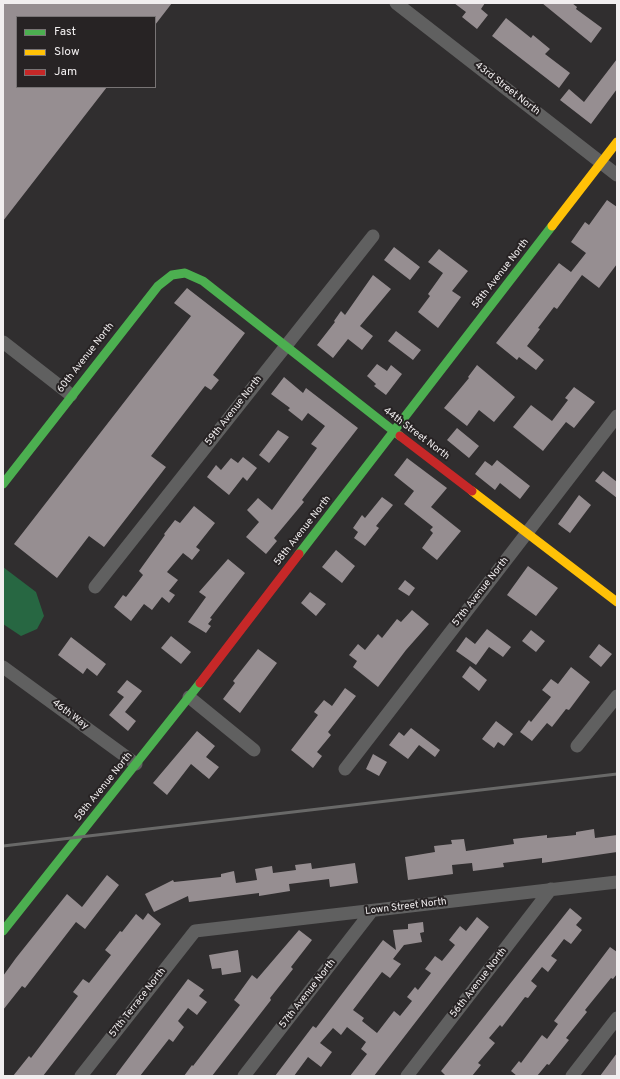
<!DOCTYPE html>
<style>
body{margin:0}
#map{position:relative;width:620px;height:1079px;overflow:hidden;background:#302e2f;font-family:Overpass,sans-serif}
canvas{display:block}
.frame{position:absolute;inset:0;border:4px solid #f1eeef;pointer-events:none}
.legend{position:absolute;left:16px;top:16px;width:140px;height:72px;box-sizing:border-box;background:#272324;border:1px solid #787475;margin:0;padding:5px 7px;list-style:none;font-size:12px;color:#f1eeef}
.legend li{display:flex;align-items:center;gap:8px;height:20px}
.legend b{width:20px;border:1px solid #787475}
</style>
<div id="map">
<canvas width="620" height="1079"></canvas>
<div class="frame"></div>
<ul class="legend">
<li><b style="height:5px;background:#4caf50"></b>Fast</li>
<li><b style="height:5px;background:#ffc107"></b>Slow</li>
<li><b style="height:5px;background:#c62828"></b>Jam</li>
</ul>
</div>
<script>
const ctx = document.querySelector('canvas').getContext('2d');
ctx.lineJoin = 'round';
function fill(path, color) {
  ctx.fillStyle = color;
  ctx.fill(path, 'evenodd');
}
function toPath(rows) {
  const path = new Path2D();
  for (const r of rows) {
    path.moveTo(r[0], r[1]);
    for (let i = 2; i < r.length; i += 2) path.lineTo(r[i], r[i + 1]);
  }
  return path;
}
function strokePath(path, color, width, dash) {
  ctx.strokeStyle = color;
  ctx.lineWidth = width;
  ctx.lineCap = dash ? 'butt' : 'round';
  ctx.setLineDash(dash || []);
  ctx.stroke(path);
}
function label(font, color, halo, rows, align = 'center') {
  ctx.font = font + ' Overpass,sans-serif';
  ctx.lineWidth = 4;
  ctx.setLineDash([]);
  ctx.textBaseline = 'middle';
  ctx.strokeStyle = halo;
  ctx.fillStyle = color;
  for (const [text, x, y, turn = 0] of rows) {
    ctx.save();
    ctx.translate(x, y);
    ctx.rotate((+turn || 0) * Math.PI / 180);
    ctx.textAlign = isNaN(turn) ? turn : align;
    if (halo) ctx.strokeText(text, 0, 0);
    ctx.fillText(text, 0, 0);
    ctx.restore();
  }
}
fill(toPath([
 [3,567,36,592,44,616,37,629,21,636,3,624]
]), '#276742');
fill(toPath([
 [3,3,172,3,155,25,155,17,17,17,17,87,107,87,3,221],
 [454,3,485,3,481,9,488,15,477,29,462,17,466,12],
 [542,3,572,3,577,7,576,9,602,28,591,43],
 [506,18,531,38,533,35,550,49,545,54,570,73,559,88,492,36],
 [617,59,617,89,591,124,560,100,569,89,584,102],
 [607,200,617,207,617,264,599,288,582,275,557,309,554,307,538,328,540,329,527,346,544,360,536,370,519,357,517,360,496,343,559,263,571,272,586,253,571,242,585,222,589,225],
 [394,247,420,267,410,280,384,260],
 [439,249,468,271,452,291,461,297,438,328,418,312,430,296,428,294,443,273,428,262],
 [373,275,391,289,360,326,373,336,362,350,348,339,333,358,317,345,335,322,334,321,341,311,345,315],
 [187,288,245,333,213,375,219,380,211,390,205,386,151,456,166,467,104,547,89,536,57,578,14,544,191,316,174,303],
 [396,331,421,350,413,360,388,341],
 [377,364,387,371,391,365,402,374,386,395,374,386,376,384,367,376],
 [477,365,515,397,494,422,479,410,467,426,444,408,469,378,468,377],
 [284,377,303,393,306,388,358,428,302,500,304,502,274,538,277,541,266,554,246,537,259,522,247,510,258,498,272,510,317,448,311,444,325,426,308,413,302,421,288,410,290,408,271,394],
 [574,387,595,402,574,428,566,422,543,451,513,427,531,405,552,421,568,400,565,398],
 [457,428,479,446,469,458,447,440],
 [278,430,289,437,269,463,259,455],
 [243,457,257,468,247,481,243,477,229,495,207,477,216,465,221,470,231,458,238,463],
 [407,458,447,488,431,507,461,531,437,560,422,548,433,533,430,530,433,527,404,504,414,491,394,475],
 [497,460,530,486,520,499,500,483,495,490,475,474,485,461,492,466],
 [603,471,617,482,617,498,595,481],
 [579,495,591,505,570,533,558,524],
 [382,497,393,505,376,526,379,528,365,546,354,538,358,532,353,528,362,515,365,518],
 [194,506,215,523,196,547,200,550,192,560,183,553,167,572,178,580,169,591,175,595,169,603,162,597,152,610,144,604,131,621,114,607,123,595,126,597,143,575,139,571,165,535,164,534,175,520,180,523],
 [336,550,355,566,342,583,322,567],
 [228,559,245,573,210,618,212,619,208,624,211,626,206,633,188,622,206,597,199,592],
 [528,566,558,588,536,616,507,595],
 [405,580,415,588,409,596,398,589],
 [310,592,326,604,316,616,301,603],
 [412,610,429,624,406,650,378,687,353,667,357,661,349,655,358,644,365,650,378,634,382,638,397,619,401,622],
 [487,629,511,647,503,657,489,647,476,665,456,651,466,637,475,644],
 [531,630,545,641,536,652,522,641],
 [171,636,191,652,181,664,161,648],
 [71,637,106,664,97,676,87,668,83,674,58,655],
 [599,644,612,654,601,667,589,657],
 [258,649,277,663,240,713,223,699,235,683,233,681],
 [470,666,487,680,479,691,462,677],
 [571,667,590,682,569,710,566,709,552,727,547,723,532,741,520,732,529,720,531,722,551,697,542,690,551,679,558,684],
 [127,680,142,691,125,712,136,721,128,731,109,715,124,697,117,692],
 [345,688,356,696,328,732,331,735,317,752,322,756,313,768,291,750,318,715,314,712,324,700,332,706],
 [496,721,513,734,504,746,498,742,494,748,482,739],
 [411,728,440,750,435,757,419,745,408,759,389,745,399,732,404,736],
 [197,731,215,746,206,757,219,767,209,779,191,764,167,795,153,783],
 [373,754,387,762,379,776,366,769],
 [594,829,595,838,617,835,617,852,542,863,542,858,503,863,504,867,473,871,472,863,452,865,453,874,408,880,405,857,435,852,434,846,452,844,451,840,464,839,466,851,514,844,513,839,547,835,547,838,576,835,576,832],
 [311,863,312,869,355,863,358,883,330,887,329,879,289,884,290,891,259,896,259,893,189,902,188,896,154,912,145,894,173,880,174,882,221,877,221,874,234,871,236,883,257,880,255,869,272,866,273,873,296,870,295,865],
 [107,875,119,885,85,929,76,922,25,988,22,986,3,1010,3,976,16,958,67,894,82,907],
 [570,908,582,918,576,925,582,930,571,944,564,939,551,956,557,960,548,972,542,967,531,981,537,986,528,998,525,997,502,1027,500,1025,489,1038,495,1043,478,1063,481,1065,472,1076,446,1076,441,1071],
 [148,913,161,924,43,1076,13,1076,29,1056,31,1058,78,996,73,992,83,979,89,983,111,955,105,950,120,931,122,932,136,914,143,920],
 [477,917,489,927,374,1076,350,1076,367,1054,361,1049,366,1042,347,1027,341,1035,333,1028,320,1043,332,1052,321,1067,308,1057,294,1076,275,1076,313,1026,316,1028,383,940,396,950,393,930,408,929,408,924,423,922,424,932,420,933,422,942,404,945,393,959,401,964,390,978,382,972,353,1010,364,1018,362,1021,377,1033,394,1011,400,1016,412,1001,407,997,415,987,418,990,431,973,425,969,435,956,442,961,455,945,449,940,460,926,466,931],
 [299,930,312,940,291,967,293,969,270,998,271,1000,257,1018,212,1076,184,1076,192,1065,193,1066,240,1005,234,1000,252,975,257,979],
 [610,947,617,952,617,974,613,979,611,978,585,1010,587,1012,566,1038,569,1040,549,1065,547,1064,537,1076,517,1076,511,1071,519,1061,521,1063,542,1035,547,1039,558,1024,554,1021],
 [238,950,241,972,222,975,221,968,212,969,209,955],
 [188,979,204,990,199,996,207,1002,197,1015,188,1008,178,1021,184,1027,173,1042,169,1039,140,1076,115,1076],
 [617,1053,617,1076,600,1076]
]), '#968e91');
strokePath(toPath([
 [396,3,617,175],
 [3,342,71,395],
 [95,587,373,236],
 [3,667,136,764],
 [189,697,254,750],
 [577,746,617,696],
 [345,769,617,416],
 [81,1076,195,931,617,882],
 [244,1076,371,912],
 [407,1076,551,889],
 [572,1076,617,1018]
]), '#606060', 13);
strokePath(toPath([
 [3,484,158,286,172,275,185,273,203,281,400,436],
 [299,554,552,226],
 [3,931,200,683]
]), '#4caf50', 9);
strokePath(toPath([
 [552,226,617,142],
 [472,491,617,602]
]), '#ffc107', 9);
strokePath(toPath([
 [400,436,472,491],
 [200,683,299,554]
]), '#c62828', 9);
strokePath(toPath([
 [3,846,617,774]
]), '#696968', 3);
label('10px', '#f1eeef', '#272324', [
 ["43rd Street North",507,89,38],
 ["58th Avenue North",501,274,-52],
 ["60th Avenue North",86,358,-52],
 ["59th Avenue North",234,411,-52],
 ["44th Street North",416,434,37],
 ["58th Avenue North",303,531,-52],
 ["57th Avenue North",481,592,-52],
 ["46th Way",70,715,37],
 ["58th Avenue North",104,787,-51],
 ["Lown Street North",406,907,-7],
 ["56th Avenue North",479,983,-52],
 ["57th Avenue North",308,994,-52],
 ["57th Terrace North",138,1003,-52]
]);
</script>
